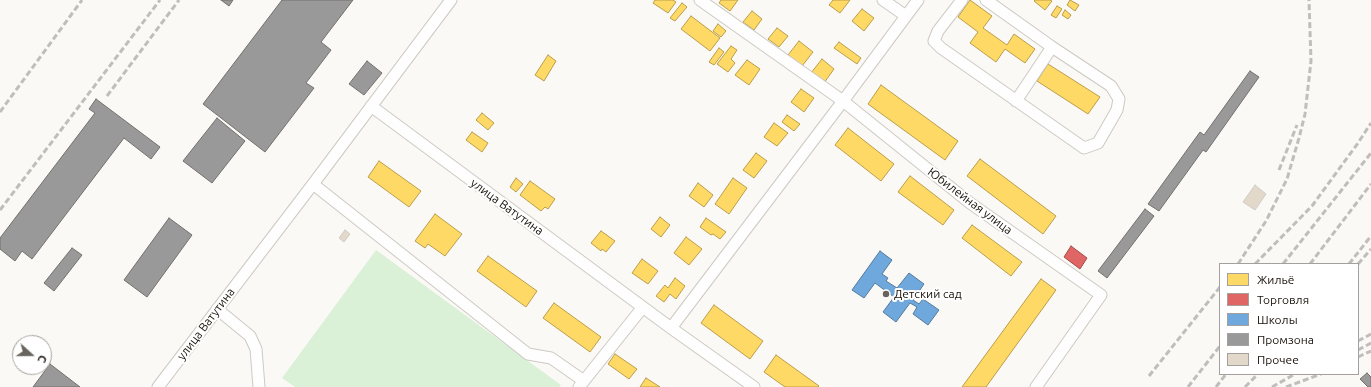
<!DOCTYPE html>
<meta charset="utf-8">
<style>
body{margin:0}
#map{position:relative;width:1371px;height:387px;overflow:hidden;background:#fbf9f6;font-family:Ubuntu,sans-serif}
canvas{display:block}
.legend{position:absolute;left:1219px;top:263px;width:140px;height:112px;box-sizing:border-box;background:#fff;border:1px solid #a3a09d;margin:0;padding:5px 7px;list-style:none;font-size:12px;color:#19120a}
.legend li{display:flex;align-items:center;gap:8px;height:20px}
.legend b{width:20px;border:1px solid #a3a09d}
.north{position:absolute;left:12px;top:335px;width:40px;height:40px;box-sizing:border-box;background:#fff;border:1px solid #a3a09d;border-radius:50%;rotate:111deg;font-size:11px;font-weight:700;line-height:16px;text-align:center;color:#19120a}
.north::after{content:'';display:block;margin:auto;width:14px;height:18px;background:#68635d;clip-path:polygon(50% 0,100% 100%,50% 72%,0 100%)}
</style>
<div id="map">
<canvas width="1371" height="387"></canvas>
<ul class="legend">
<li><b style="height:11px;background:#ffd966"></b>Жильё</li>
<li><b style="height:11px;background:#e06666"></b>Торговля</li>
<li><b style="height:11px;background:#6fa8dc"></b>Школы</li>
<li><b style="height:11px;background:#999"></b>Промзона</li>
<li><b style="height:11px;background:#e3d9cb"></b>Прочее</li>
</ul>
<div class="north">С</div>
</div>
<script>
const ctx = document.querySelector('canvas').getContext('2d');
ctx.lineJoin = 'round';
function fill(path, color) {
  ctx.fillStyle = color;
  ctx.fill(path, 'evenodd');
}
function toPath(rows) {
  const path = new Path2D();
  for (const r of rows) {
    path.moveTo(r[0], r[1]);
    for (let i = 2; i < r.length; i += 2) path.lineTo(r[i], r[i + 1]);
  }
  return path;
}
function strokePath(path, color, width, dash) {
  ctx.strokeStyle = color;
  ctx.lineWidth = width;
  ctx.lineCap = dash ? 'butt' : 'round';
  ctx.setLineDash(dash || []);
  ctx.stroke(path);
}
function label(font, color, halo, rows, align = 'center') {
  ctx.font = font + ' Ubuntu,sans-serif';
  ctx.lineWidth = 4;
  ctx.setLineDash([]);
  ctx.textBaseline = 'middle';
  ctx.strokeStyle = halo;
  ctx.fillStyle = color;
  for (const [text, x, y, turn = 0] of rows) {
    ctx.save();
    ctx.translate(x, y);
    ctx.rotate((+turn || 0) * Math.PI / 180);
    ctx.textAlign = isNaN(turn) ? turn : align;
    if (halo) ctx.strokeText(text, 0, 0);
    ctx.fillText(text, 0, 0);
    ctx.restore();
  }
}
fill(toPath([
 [376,250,561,385,559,387,295,387,282,378]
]), '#daf1d7');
const homes = toPath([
 [655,0,673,0,676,2,668,13,653,3,655,0],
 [721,0,738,0,730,11,719,3,721,0],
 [833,0,850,0,840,13,829,5,833,0],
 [970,0,992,16,983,28,1007,45,1014,34,1035,49,1025,63,1005,49,996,62,970,43,978,32,958,17,970,0],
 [1035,0,1050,0,1052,1,1045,10,1034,1,1035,0],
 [1070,0,1079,5,1075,11,1067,5,1070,0],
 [682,3,687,7,675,21,670,18,682,3],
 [1057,6,1062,9,1056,18,1051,15,1057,6],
 [862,9,874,18,864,31,852,21,862,9],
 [1065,10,1071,15,1068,19,1062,15,1065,10],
 [752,11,762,19,754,30,743,22,752,11],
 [691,16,720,38,710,51,681,29,691,16],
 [718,24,726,31,721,37,713,31,718,24],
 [777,28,788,36,779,47,768,39,777,28],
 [799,41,813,52,802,66,788,55,799,41],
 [839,42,861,58,857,64,834,48,839,42],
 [731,46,737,50,731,59,735,63,728,72,717,64,731,46],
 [719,48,724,52,714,65,709,62,719,48],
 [548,55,556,61,544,81,535,75,548,55],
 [822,59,834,69,824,83,811,73,822,59],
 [747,60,760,69,749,85,735,75,747,60],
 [1048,64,1100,97,1088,114,1037,81,1048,64],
 [881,85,958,141,945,160,868,104,881,85],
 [801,89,814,98,804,112,791,102,801,89],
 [482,113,494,123,488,130,476,120,482,113],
 [787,115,800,124,794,131,782,122,787,115],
 [774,123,788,133,777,146,764,137,774,123],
 [848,128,894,164,881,181,835,145,848,128],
 [472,132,488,143,482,152,466,140,472,132],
 [756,153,767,161,754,178,743,170,756,153],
 [980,159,1056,216,1043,234,967,176,980,159],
 [379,161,421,191,409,207,368,177,379,161],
 [910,176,954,210,943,225,898,192,910,176],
 [516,178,523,184,516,192,510,187,516,178],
 [733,178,747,188,729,214,715,204,733,178],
 [530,181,555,199,548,209,545,207,541,211,520,195,530,181],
 [698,183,713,195,704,207,689,196,698,183],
 [435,214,462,234,445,256,428,244,425,248,415,241,435,214],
 [660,217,670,225,661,237,651,229,660,217],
 [706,218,726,232,720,239,713,234,711,235,700,227,706,218],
 [972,225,1022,262,1011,276,962,238,972,225],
 [601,231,615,241,606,252,602,249,601,251,591,243,601,231],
 [686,237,702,249,689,265,674,253,686,237],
 [488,256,537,291,526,307,477,271,488,256],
 [642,259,658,271,648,284,632,273,642,259],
 [675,278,685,286,676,299,670,294,664,302,656,296,665,285,668,288,675,278],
 [1041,279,1056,290,986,387,962,387,1041,279],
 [554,303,601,337,590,352,543,318,554,303],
 [714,305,763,341,750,359,701,323,714,305],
 [615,354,637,369,629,379,608,364,615,354],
 [776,355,819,386,818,387,785,387,764,372,776,355],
 [646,378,660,387,640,387,646,378]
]);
fill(homes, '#ffd966');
strokePath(homes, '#ba9d4a', 1);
const shops = toPath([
 [1071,246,1087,258,1080,269,1064,257,1071,246]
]);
fill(shops, '#e06666');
strokePath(shops, '#a44d4a', 1);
const schools = toPath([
 [880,251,892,260,882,274,888,278,886,281,897,288,909,273,924,284,913,300,919,304,923,299,939,310,928,325,913,314,917,307,910,303,896,322,883,312,894,297,875,283,864,298,852,290,880,251]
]);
fill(schools, '#6fa8dc');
strokePath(schools, '#557b9d', 1);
const industry = toPath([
 [221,0,233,0,229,6,221,0],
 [282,0,353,0,321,42,331,50,306,83,314,88,265,152,203,104,282,0],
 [367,61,382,73,364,95,349,84,367,61],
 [1250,71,1259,77,1206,152,1203,150,1159,211,1148,204,1200,132,1204,135,1250,71],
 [96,99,160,147,151,159,124,138,32,259,22,251,15,261,0,249,0,238,95,113,89,109,96,99],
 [217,118,245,141,212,183,183,161,217,118],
 [1145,209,1154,216,1107,278,1098,271,1145,209],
 [169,218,192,235,147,297,124,280,169,218],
 [72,248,82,255,54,291,44,283,72,248],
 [50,364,80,387,33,387,50,364],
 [1367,373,1371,377,1371,387,1368,387,1360,379,1367,373]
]);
fill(industry, '#999');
strokePath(industry, '#73706e', 1);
const building = toPath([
 [1255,185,1266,194,1255,210,1243,202,1255,185],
 [345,230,350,234,344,242,339,238,345,230]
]);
fill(building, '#e3d9cb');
strokePath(building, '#cfcbc5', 1);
const minor = toPath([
 [700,0,843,101,970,203,1101,295,1036,387],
 [883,0,906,16],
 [962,0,938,31,934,41,941,48,1084,148,1098,143,1117,110,1119,99,1111,86,1052,47,986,0],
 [1016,101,1052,47],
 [371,106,671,328,754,387],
 [313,184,528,354,551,358,584,381],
 [217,309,250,336,256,349,259,387],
 [671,328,843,101,918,0],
 [158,387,313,184,451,0],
 [579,387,643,307]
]);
strokePath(minor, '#cdc9c3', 13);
strokePath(minor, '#fefefe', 11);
strokePath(toPath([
 [107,96,179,0],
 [0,112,82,0],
 [1279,170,1297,125],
 [0,210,160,0],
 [1238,264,1266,221,1287,179,1299,138,1305,114,1311,61,1309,0],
 [1255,264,1312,206,1358,143,1371,123],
 [1283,264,1371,153],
 [1310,264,1371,184],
 [1349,264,1371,236],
 [1358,264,1371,249],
 [1358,341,1371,334],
 [1358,350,1371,343],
 [1358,357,1371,351],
 [1149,376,1220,287],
 [1188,387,1220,346],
 [1216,387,1226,374],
 [1245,387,1258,374],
 [1272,387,1295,374],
 [1286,387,1321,374]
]), '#bfbebd', 3, [6, 3]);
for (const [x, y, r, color] of [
 [886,294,4,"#68635d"]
]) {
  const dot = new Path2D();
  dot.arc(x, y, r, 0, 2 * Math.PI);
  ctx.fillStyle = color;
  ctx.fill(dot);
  strokePath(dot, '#fff', 1.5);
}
label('12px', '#19120a', '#fff', [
 ["Юбилейная улица",970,201,37],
 ["улица Ватутина",507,207,36],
 ["улица Ватутина",206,324,-53]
]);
label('12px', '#19120a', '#fff', [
 ["Детский сад",894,294]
], 'left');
</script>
